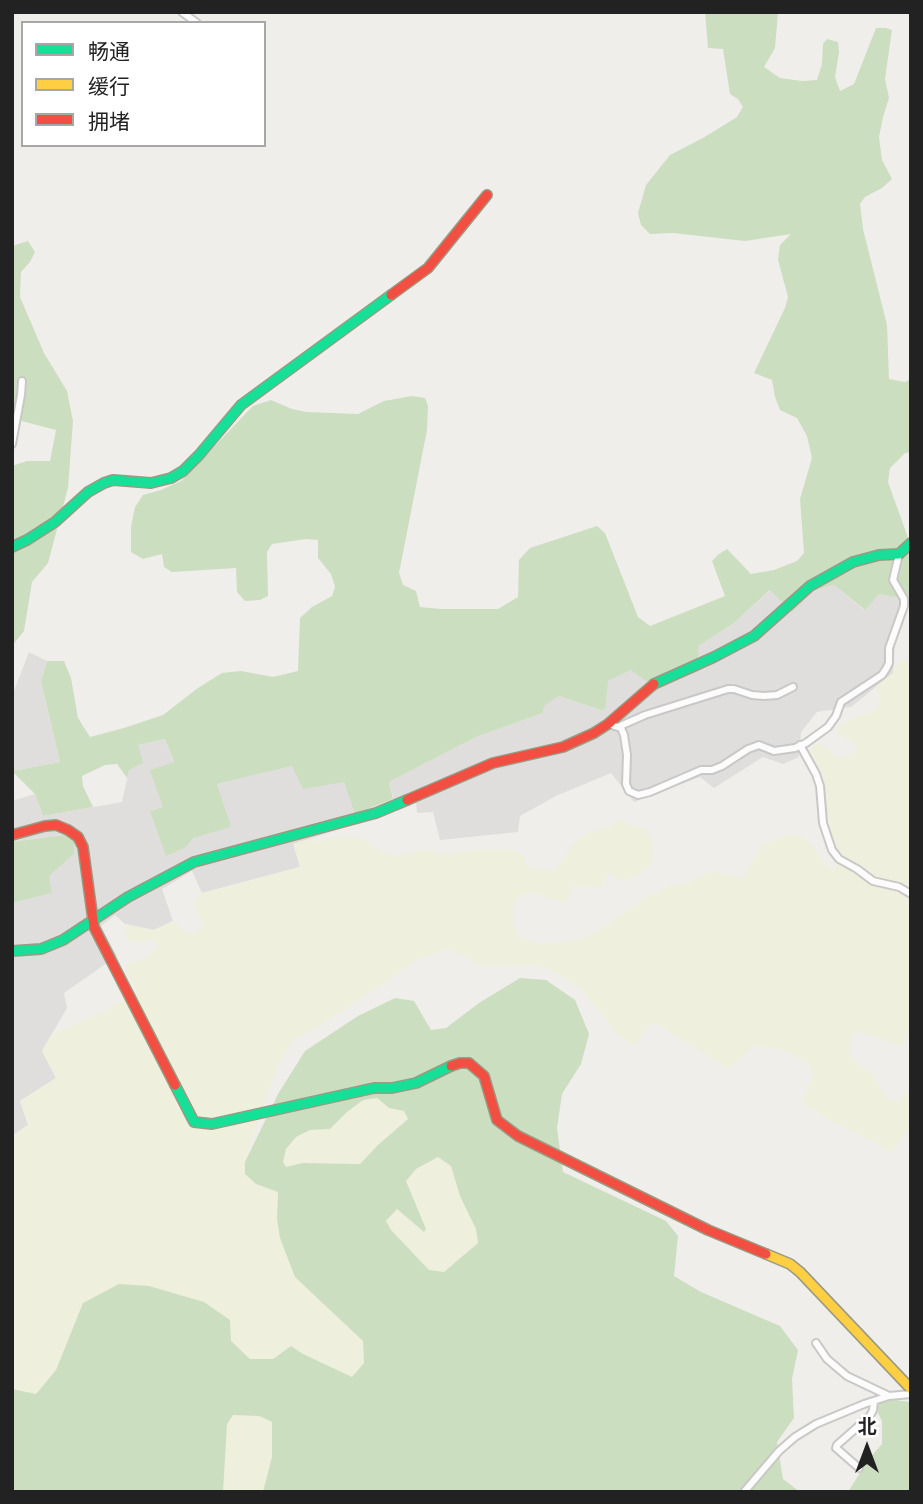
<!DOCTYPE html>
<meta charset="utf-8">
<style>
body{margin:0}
#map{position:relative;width:923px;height:1504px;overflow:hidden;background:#f0eeeb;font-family:Helvetica,"Noto Sans SC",sans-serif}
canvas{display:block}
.frame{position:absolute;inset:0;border:14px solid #222;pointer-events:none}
.legend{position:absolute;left:21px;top:21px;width:245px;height:126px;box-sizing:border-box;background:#fff;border:2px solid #a7a7a7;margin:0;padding:9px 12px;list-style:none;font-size:21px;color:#222}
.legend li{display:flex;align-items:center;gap:14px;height:35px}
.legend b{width:35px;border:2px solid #a7a7a7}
.north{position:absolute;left:832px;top:1413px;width:70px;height:70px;-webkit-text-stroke:5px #fff;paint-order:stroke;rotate:0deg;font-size:19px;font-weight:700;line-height:28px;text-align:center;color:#222}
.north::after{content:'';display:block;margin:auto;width:24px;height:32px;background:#222;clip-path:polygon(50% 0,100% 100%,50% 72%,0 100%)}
</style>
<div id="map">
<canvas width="923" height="1504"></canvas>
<div class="frame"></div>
<ul class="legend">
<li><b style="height:9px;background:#16e098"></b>畅通</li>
<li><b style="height:9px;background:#ffcf43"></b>缓行</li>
<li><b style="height:9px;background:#f24e42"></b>拥堵</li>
</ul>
<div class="north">北</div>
</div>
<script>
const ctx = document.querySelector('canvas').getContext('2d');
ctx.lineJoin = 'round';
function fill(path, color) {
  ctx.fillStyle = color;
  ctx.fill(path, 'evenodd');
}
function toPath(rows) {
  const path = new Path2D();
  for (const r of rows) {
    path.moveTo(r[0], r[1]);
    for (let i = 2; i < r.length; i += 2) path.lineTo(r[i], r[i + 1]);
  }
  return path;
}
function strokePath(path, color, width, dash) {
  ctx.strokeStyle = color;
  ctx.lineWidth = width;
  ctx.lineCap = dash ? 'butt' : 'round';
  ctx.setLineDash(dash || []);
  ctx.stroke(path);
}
fill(toPath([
 [834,585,864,610,879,594,909,600,895,646,893,673,851,707,817,712,801,732,799,757,783,764,763,757,714,788,700,777,634,802,611,773,556,796,520,816,518,832,440,840,433,812,417,813,416,803,397,811,389,782,476,737,543,713,544,706,559,696,601,710,608,681,631,670,698,646,734,623,771,590,813,591],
 [29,652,47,661,41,683,60,762,12,771,12,696],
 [165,739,174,763,163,807,150,811,192,838,230,827,217,784,292,766,344,782,359,823,294,844,300,867,202,893,192,871,162,889,173,921,154,930,125,924,115,915,101,926,117,956,64,993,67,1008,42,1051,56,1078,20,1101,28,1125,12,1136,12,903,52,893,48,876,74,854,74,840,64,835,12,842,12,801,35,794,43,816,122,802,129,770,138,745]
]), '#dfdedc');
fill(toPath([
 [911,651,911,1028,903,1046,857,1031,851,1038,849,1053,855,1061,874,1075,886,1097,897,1101,907,1092,911,1093,911,1128,889,1154,881,1146,829,1120,801,1102,812,1078,811,1066,785,1050,753,1046,729,1069,654,1022,647,1028,635,1047,617,1034,581,989,554,971,534,965,515,966,480,966,463,955,446,949,417,960,385,983,329,1020,294,1040,281,1060,268,1092,245,1162,245,1174,256,1184,278,1192,277,1219,335,1314,363,1341,364,1363,352,1378,303,1354,292,1346,273,1359,250,1359,231,1341,83,1303,56,1370,36,1394,12,1389,12,1136,28,1125,20,1101,56,1078,42,1051,51,1035,100,1013,137,991,125,970,128,964,146,958,158,947,153,940,128,942,125,924,154,930,173,921,186,932,196,933,203,924,193,902,202,893,300,867,293,844,312,838,315,842,341,835,364,839,372,846,393,856,416,851,432,850,440,854,484,849,516,850,525,857,525,865,543,870,556,870,572,845,586,834,608,827,620,820,625,820,631,826,646,828,652,842,653,858,648,869,626,881,616,879,609,872,601,888,573,886,566,904,533,893,519,895,513,905,513,922,517,935,533,943,557,943,584,938,602,928,644,899,671,885,690,882,711,871,743,878,761,846,783,836,795,834,804,838,815,848,826,866,835,870,840,857,834,843,827,817,825,789,822,776,810,752,816,744,822,744,839,758,845,757,854,753,857,748,854,743,836,734,840,727,851,718,871,712,878,706,880,699,875,687,893,673,893,669,900,662,908,658],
 [377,1098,389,1108,404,1111,408,1119,378,1145,360,1164,303,1163,286,1167,283,1161,286,1149,296,1137,310,1130,330,1129,347,1112,363,1100],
 [438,1157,451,1166,460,1196,476,1229,478,1243,444,1272,429,1270,391,1230,386,1221,397,1209,423,1232,420,1214,405,1181,416,1169],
 [232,1415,259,1416,272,1422,272,1457,263,1492,223,1492,227,1424]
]), '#efefde');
fill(toPath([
 [705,12,778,12,775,48,764,67,780,78,802,81,817,80,822,64,823,44,827,39,838,42,839,52,835,77,840,91,854,84,876,28,886,28,892,30,885,79,889,98,883,117,879,137,882,160,892,179,882,188,865,197,860,204,863,229,887,325,889,379,905,382,911,379,911,452,905,453,890,468,888,482,911,546,911,589,909,600,879,594,865,610,834,585,813,591,792,612,770,590,734,623,698,646,699,671,656,688,631,670,608,681,605,709,601,710,559,696,544,706,543,713,476,737,389,782,393,799,355,814,344,782,303,789,292,766,217,784,231,827,193,838,186,847,166,856,150,811,163,807,150,770,174,762,165,739,138,745,143,763,129,770,127,778,117,764,105,765,82,776,83,786,93,807,43,816,35,794,12,771,60,762,41,682,47,661,64,661,71,678,78,718,90,737,124,728,163,715,198,688,222,673,241,671,273,677,298,671,300,618,312,607,332,596,335,587,331,574,318,558,318,540,306,539,272,544,267,552,268,596,260,600,245,601,237,592,236,568,172,572,164,567,162,554,143,559,131,552,131,527,135,507,143,495,161,490,181,481,253,406,271,400,292,409,306,412,358,414,384,401,412,396,425,398,428,406,427,430,399,573,403,585,416,591,420,607,441,609,498,609,518,597,519,560,530,548,597,526,605,533,638,617,650,626,725,596,712,561,719,554,727,549,751,574,774,570,797,561,804,553,800,499,812,458,807,436,797,418,780,410,775,397,772,380,754,373,785,308,788,297,778,260,780,245,791,234,745,241,673,233,650,234,641,225,638,213,646,185,670,155,703,138,737,117,743,107,738,99,730,94,723,49,708,48],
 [28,241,35,252,30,262,21,272,20,297,44,353,67,391,73,421,68,488,48,563,32,582,24,631,12,646,12,466,27,461,50,461,56,430,14,419,12,424,12,246],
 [64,835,74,840,74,854,49,876,52,893,12,903,12,842],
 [520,978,546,980,575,1000,589,1034,581,1064,562,1094,557,1128,563,1172,666,1221,678,1236,674,1276,701,1292,780,1326,798,1350,792,1379,794,1418,777,1442,783,1479,800,1492,263,1492,272,1457,272,1422,259,1416,233,1415,227,1424,223,1492,12,1492,12,1389,36,1394,56,1370,83,1303,119,1284,149,1286,204,1302,230,1320,231,1341,250,1359,273,1359,291,1346,303,1354,352,1377,364,1363,363,1341,295,1277,280,1238,277,1219,278,1192,256,1184,245,1174,245,1162,278,1094,305,1051,358,1016,395,998,414,1001,431,1030,446,1028,479,1003],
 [377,1098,389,1108,404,1111,408,1119,378,1145,360,1164,303,1163,286,1167,283,1162,286,1149,296,1137,310,1130,330,1129,347,1112,363,1100],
 [438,1157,451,1166,460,1196,476,1229,478,1243,444,1272,429,1270,391,1230,386,1221,397,1209,424,1232,426,1229,406,1181,416,1169],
 [894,1400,911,1402,911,1492,848,1492,868,1460,882,1444,882,1421,877,1411,879,1403]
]), '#cbdec0');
const street = toPath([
 [182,12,197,23],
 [12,444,21,395,22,381],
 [608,724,621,728,624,735,627,755,626,784,629,791,638,795,650,792,701,770,712,770,722,766,748,749,759,745,774,751,795,748,806,743,828,727,836,716,841,702,882,675,886,669,889,663,889,648,904,606,904,599,893,580,899,554],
 [618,727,645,715,728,689,734,689,752,695,764,696,777,695,793,687],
 [800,745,816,774,820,786,823,823,832,850,839,859,857,869,873,881,899,887,911,894],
 [816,1343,827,1359,847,1376,889,1396],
 [859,1468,836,1448,837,1445,870,1416,873,1410,874,1401],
 [744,1492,779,1451,795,1437,816,1424,864,1404,889,1396,911,1394]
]);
const fast = toPath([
 [12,547,27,540,55,522,88,492,104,483,113,480,151,483,171,478,183,471,199,455,241,405,391,295],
 [654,684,714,657,754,636,810,586,853,562,879,555,899,554,911,543],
 [12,951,41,949,63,940,128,897,194,862,376,813,407,800],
 [175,1085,194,1122,212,1124,374,1088,392,1088,416,1083,451,1066]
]);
const slow = toPath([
 [766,1254,790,1264,800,1272,911,1389]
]);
const jam = toPath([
 [391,295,428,268,487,195],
 [407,800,493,763,563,747,594,733,608,724,654,684],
 [12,835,45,826,56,825,68,830,78,837,83,847,94,927,175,1085],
 [451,1066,460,1063,469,1063,484,1076,497,1120,518,1136,708,1230,766,1254]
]);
strokePath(street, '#c9c8c7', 10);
strokePath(fast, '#999a82', 12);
strokePath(slow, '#999a82', 12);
strokePath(jam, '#999a82', 12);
strokePath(street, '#fdfcfc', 6);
strokePath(fast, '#16e098', 9);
strokePath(slow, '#ffcf43', 9);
strokePath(jam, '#f24e42', 9);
</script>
